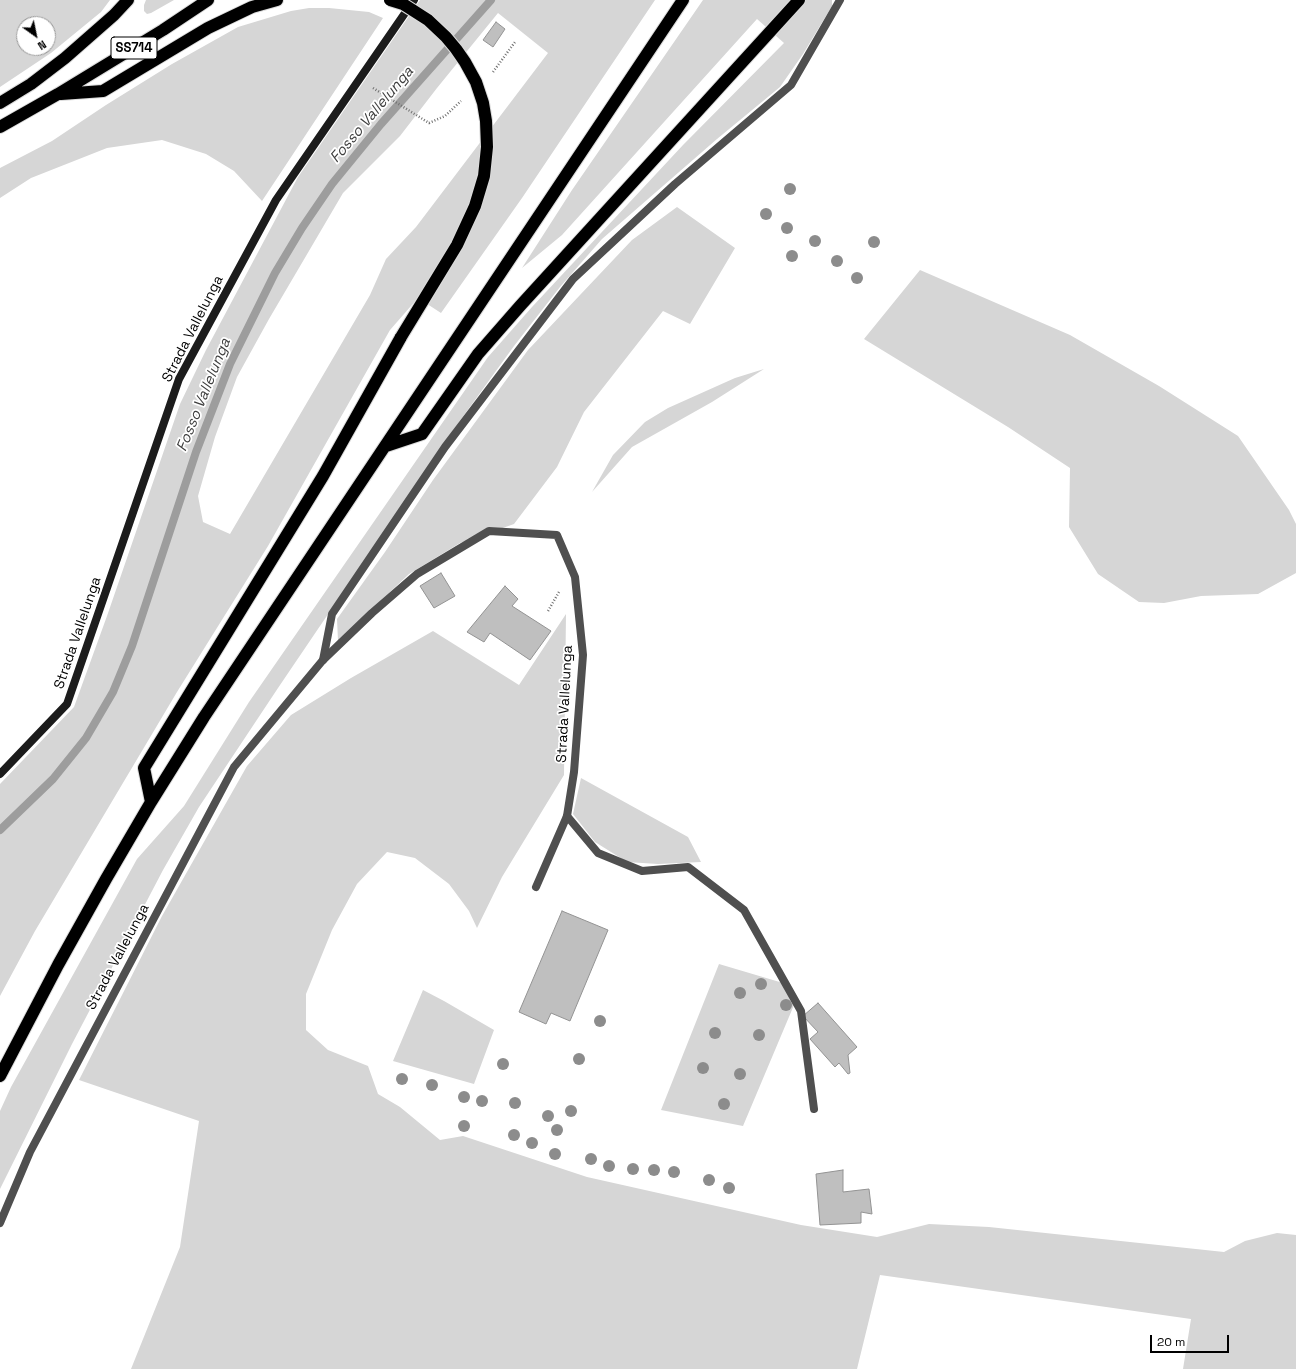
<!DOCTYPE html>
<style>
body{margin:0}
#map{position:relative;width:1296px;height:1369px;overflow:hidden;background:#fff;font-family:"Space Grotesk",sans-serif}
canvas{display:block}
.north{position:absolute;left:16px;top:16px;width:40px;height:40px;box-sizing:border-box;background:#fff;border:1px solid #999;border-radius:50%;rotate:147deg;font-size:11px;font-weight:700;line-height:16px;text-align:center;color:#000}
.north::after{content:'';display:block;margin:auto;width:14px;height:18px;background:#000;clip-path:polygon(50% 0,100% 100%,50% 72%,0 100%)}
.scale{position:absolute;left:1150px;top:1335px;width:79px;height:18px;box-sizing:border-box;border:2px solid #000;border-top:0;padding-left:5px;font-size:12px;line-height:14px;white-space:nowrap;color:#000;-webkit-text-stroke:3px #fff;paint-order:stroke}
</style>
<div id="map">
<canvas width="1296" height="1369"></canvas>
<div class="north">N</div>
<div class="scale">20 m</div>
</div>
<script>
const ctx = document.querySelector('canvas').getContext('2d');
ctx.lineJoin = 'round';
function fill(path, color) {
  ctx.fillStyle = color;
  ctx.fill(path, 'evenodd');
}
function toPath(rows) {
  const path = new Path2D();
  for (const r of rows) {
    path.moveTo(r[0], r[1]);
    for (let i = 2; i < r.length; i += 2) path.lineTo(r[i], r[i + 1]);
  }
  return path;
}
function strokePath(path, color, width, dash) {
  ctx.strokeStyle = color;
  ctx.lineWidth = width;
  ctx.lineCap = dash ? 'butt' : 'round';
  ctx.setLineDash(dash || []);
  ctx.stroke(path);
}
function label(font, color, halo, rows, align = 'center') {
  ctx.font = font + ' "Space Grotesk",sans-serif';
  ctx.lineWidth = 3.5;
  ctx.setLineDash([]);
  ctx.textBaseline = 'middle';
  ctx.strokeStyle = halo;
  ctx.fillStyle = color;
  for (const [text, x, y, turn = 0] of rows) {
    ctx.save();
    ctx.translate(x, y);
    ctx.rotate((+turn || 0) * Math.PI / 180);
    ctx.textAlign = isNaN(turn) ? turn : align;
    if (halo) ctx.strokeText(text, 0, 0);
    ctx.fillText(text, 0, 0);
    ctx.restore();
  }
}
fill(toPath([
 [0,0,110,0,101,12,51,53,0,87],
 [24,24,48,24,48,48,24,48],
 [146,0,174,0,151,13,147,14,144,11,144,5],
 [420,0,655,0,522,198,441,313,418,298,390,330,268,546,177,692,35,931,0,996,0,784,74,707,107,616,180,404,206,350,298,177],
 [498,13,548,53,416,227,386,259,370,295,230,534,203,522,198,496,215,437,237,377,269,319,343,193,400,136,437,88],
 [703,0,832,0,832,6,803,54,780,87,717,139,602,239,560,287,514,346,446,440,278,688,199,807,163,870,72,1044,0,1189,0,1111,11,1087,137,859,184,806,249,702,488,357,532,307,683,145,784,43,757,19,562,235,522,268,572,190],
 [309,8,329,8,369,12,383,18,262,201,234,171,206,154,162,140,107,148,31,178,0,198,0,168,52,141,106,105,172,64,238,27,291,11],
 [677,207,735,248,690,324,663,311,584,412,557,467,514,524,460,543,409,574,338,641,337,619,385,552,433,480,528,350,632,240],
 [920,270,1070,335,1159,386,1238,436,1289,510,1296,524,1296,573,1258,594,1201,596,1164,603,1139,602,1098,574,1069,527,1070,468,1008,427,864,339],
 [764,369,712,402,632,447,592,492,613,455,645,422,668,408,735,378],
 [566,614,564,775,502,877,477,928,469,911,449,884,415,858,387,852,357,884,332,930,306,994,306,1030,328,1050,368,1066,378,1094,400,1107,440,1140,463,1136,587,1177,801,1225,877,1237,929,1224,989,1227,1224,1252,1245,1241,1277,1233,1296,1235,1296,1369,1183,1369,1191,1319,880,1275,857,1369,131,1369,180,1247,199,1121,79,1080,162,916,247,766,291,715,351,678,433,631,519,685],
 [581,778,688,837,701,862,658,864,627,862,595,842,573,814],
 [719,964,783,983,794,1005,743,1126,661,1110],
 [423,990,444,1001,494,1030,474,1084,393,1061]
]), '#d6d6d6');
strokePath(toPath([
 [0,830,53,779,86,738,113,692,132,646,196,452,230,364,275,273,302,228,332,184,381,124,491,0]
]), '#9d9d9d', 8);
const building = toPath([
 [496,22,505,29,493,47,483,40,496,22],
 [441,573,455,596,434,608,420,586,441,573],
 [505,586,518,599,512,606,551,631,530,660,490,633,484,642,467,632,505,586],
 [562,911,608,930,570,1021,551,1013,546,1024,519,1012,562,911],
 [818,1003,857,1047,848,1055,850,1073,848,1074,839,1063,835,1067,810,1039,818,1032,803,1016,818,1003],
 [843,1170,843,1192,869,1189,872,1214,861,1212,861,1223,820,1225,816,1174,843,1170]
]);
fill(building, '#bfbfbf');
strokePath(building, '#939393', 1);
const highway = toPath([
 [61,94,103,91,208,28,252,7,277,0],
 [0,103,31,84,65,58,114,15,128,0],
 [0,127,58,94,163,30,208,0],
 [386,446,422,434,478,354,520,306,799,0],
 [151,802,144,768,323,476,401,337],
 [0,1076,58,965,106,879,151,802,204,717,683,0]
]);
strokePath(highway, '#dbdbdb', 14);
strokePath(toPath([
 [493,72,515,42],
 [373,88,429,123,445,116,461,101],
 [548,611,559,592]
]), '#717171', 2.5, [1, 2]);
strokePath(toPath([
 [323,660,332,614,445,447,573,279,675,184,791,85,840,0],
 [567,816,598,853,642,871,688,867,744,910,801,1011,814,1109]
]), '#4f4f4f', 8);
strokePath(toPath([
 [0,1223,30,1152,234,767,323,660,372,613,417,574,489,531,557,535,575,577,583,655,574,772,567,816,536,887]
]), '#4f4f4f', 8);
strokePath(toPath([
 [0,774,67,704,179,379,276,200,414,0]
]), '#1c1c1c', 8);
strokePath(highway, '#000', 12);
const highwayBridge = toPath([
 [390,0,403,4,428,20,446,37,456,49,465,62,476,82,483,103,486,121,487,147,484,176,475,206,457,245,401,337]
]);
strokePath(highwayBridge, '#dbdbdb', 14, []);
strokePath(highwayBridge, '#000', 12);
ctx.fillStyle = '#8c8c8c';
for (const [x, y] of [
 [790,189],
 [766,214],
 [787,228],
 [815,241],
 [874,242],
 [792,256],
 [837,261],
 [857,278],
 [761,984],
 [740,993],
 [786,1005],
 [600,1021],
 [715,1033],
 [759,1035],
 [579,1059],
 [503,1064],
 [703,1068],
 [740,1074],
 [402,1079],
 [432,1085],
 [464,1097],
 [482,1101],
 [515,1103],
 [724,1104],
 [571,1111],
 [548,1116],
 [464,1126],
 [557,1130],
 [514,1135],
 [532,1143],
 [555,1154],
 [591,1159],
 [609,1166],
 [633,1169],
 [654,1170],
 [674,1172],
 [709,1180],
 [729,1188]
]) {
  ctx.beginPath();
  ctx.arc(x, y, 6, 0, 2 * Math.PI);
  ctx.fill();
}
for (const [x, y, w] of [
 [134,48,46]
]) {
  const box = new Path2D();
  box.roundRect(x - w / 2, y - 11, w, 22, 3);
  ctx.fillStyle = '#fff';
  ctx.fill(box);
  strokePath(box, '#000', 1);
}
label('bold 13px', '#000', null, [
 ["SS714",134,48]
]);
label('14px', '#000', '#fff', [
 ["Strada Vallelunga",193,329,-63],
 ["Strada Vallelunga",78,633,-71],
 ["Strada Vallelunga",565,704,-87],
 ["Strada Vallelunga",118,957,-62]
]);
label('italic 15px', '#3e3e3e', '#fff', [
 ["Fosso Vallelunga",372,115,-50],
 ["Fosso Vallelunga",204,395,-68]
]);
</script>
